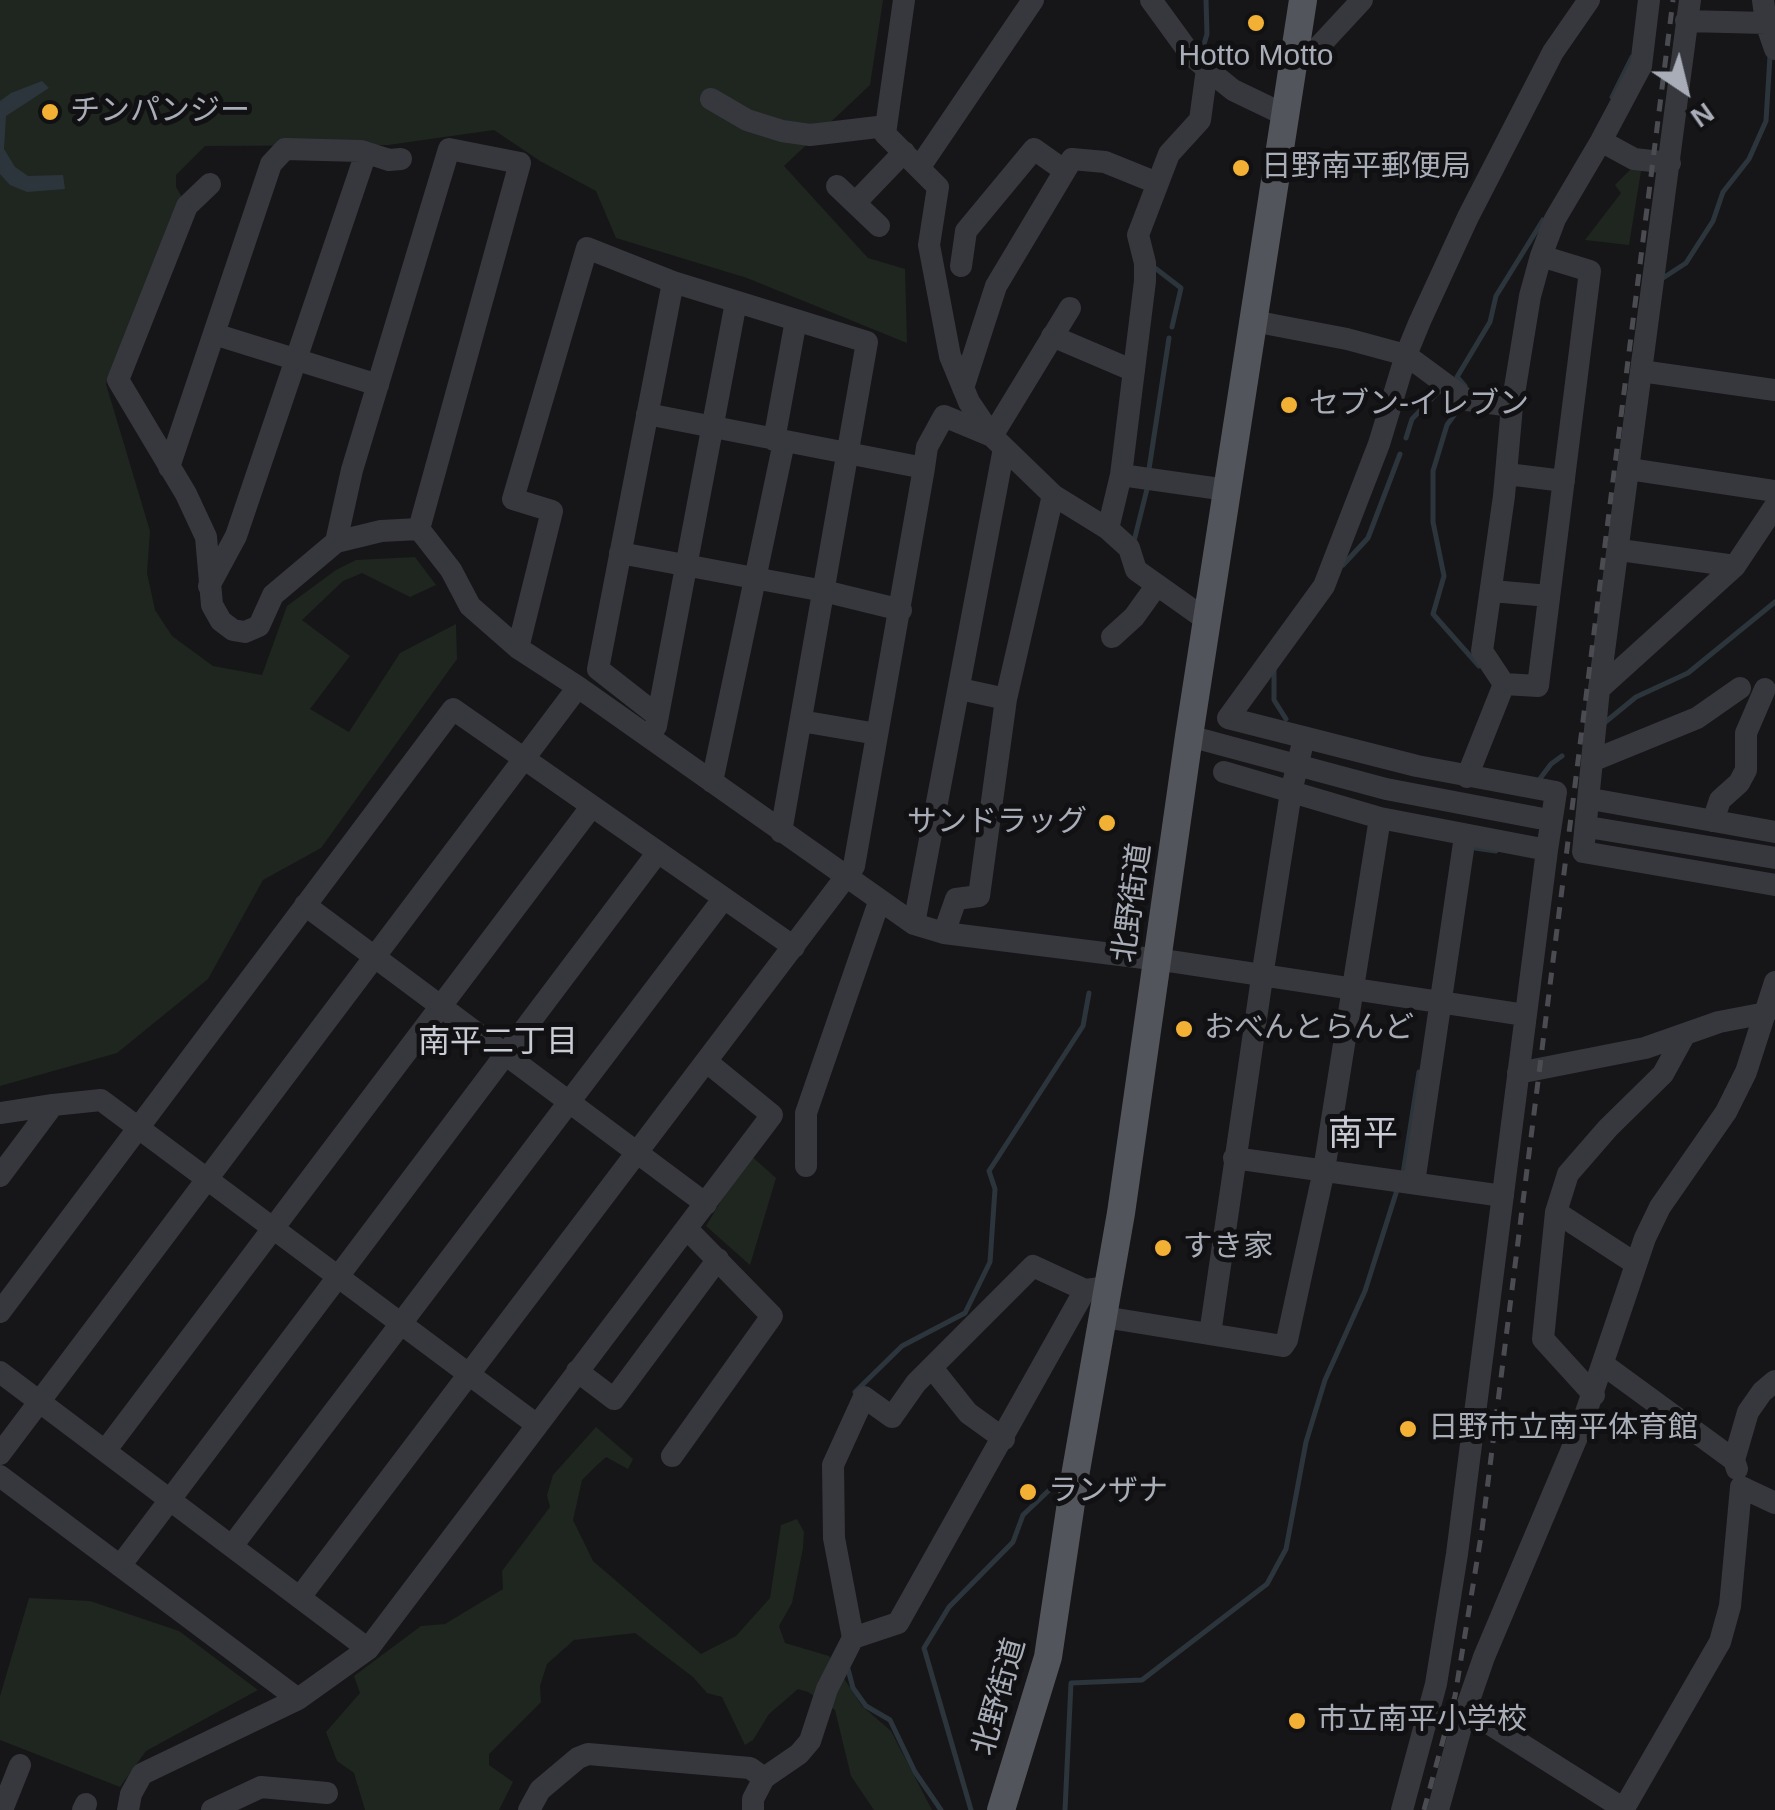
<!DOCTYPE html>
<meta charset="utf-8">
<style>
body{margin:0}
#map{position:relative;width:1775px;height:1810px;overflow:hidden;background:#161618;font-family:Arial,sans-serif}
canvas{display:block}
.north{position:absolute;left:1635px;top:40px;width:100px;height:100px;-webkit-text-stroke:8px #111113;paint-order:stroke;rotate:145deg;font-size:28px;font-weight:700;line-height:40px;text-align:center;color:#a8adb8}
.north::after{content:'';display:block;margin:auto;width:35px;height:45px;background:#a8adb8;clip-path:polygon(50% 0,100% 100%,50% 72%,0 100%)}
</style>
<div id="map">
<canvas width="1775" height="1810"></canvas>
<div class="north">N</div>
</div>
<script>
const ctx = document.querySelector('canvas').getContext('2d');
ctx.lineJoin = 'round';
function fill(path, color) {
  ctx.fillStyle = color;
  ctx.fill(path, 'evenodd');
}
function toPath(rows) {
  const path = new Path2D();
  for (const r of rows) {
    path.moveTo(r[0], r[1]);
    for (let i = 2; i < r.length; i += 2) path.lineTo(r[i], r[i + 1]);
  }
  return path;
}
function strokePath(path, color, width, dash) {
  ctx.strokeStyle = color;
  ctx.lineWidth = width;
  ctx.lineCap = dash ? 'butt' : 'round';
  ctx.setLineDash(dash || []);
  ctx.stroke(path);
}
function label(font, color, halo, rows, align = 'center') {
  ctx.font = font + ' Arial,"Noto Sans JP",sans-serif';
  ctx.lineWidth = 10;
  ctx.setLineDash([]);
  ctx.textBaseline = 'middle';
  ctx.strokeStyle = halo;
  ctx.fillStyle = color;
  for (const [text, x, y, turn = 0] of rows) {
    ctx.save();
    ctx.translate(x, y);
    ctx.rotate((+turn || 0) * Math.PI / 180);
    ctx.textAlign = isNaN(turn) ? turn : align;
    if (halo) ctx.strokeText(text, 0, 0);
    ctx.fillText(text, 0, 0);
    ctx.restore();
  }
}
fill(toPath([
 [0,0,883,0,870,85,784,166,868,258,905,269,907,343,747,278,616,238,596,191,540,161,494,130,388,145,205,146,176,175,176,187,182,197,106,384,150,531,147,573,155,610,172,636,213,666,262,675,287,606,336,570,356,560,415,557,436,585,410,597,362,573,343,581,302,620,350,656,310,709,349,732,400,653,456,624,457,659,321,848,263,880,208,979,117,1053,0,1086],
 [1633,167,1641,171,1629,245,1585,240,1621,193,1615,185],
 [749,1154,776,1178,750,1265,706,1226],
 [596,1427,633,1459,628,1469,606,1457,595,1467,582,1480,573,1520,593,1561,701,1654,736,1636,770,1598,781,1525,797,1519,804,1532,803,1548,792,1603,779,1626,785,1643,829,1656,862,1706,891,1731,932,1810,874,1810,851,1776,835,1710,808,1692,798,1689,769,1714,753,1740,745,1745,722,1697,707,1693,693,1677,635,1633,574,1640,547,1664,540,1686,541,1702,489,1754,489,1765,513,1782,499,1810,365,1810,354,1773,337,1761,326,1732,360,1693,354,1676,421,1626,445,1624,503,1589,502,1571,550,1507,547,1495,553,1475],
 [29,1598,90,1601,179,1631,258,1690,146,1751,120,1787,0,1740,0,1696]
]), '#1e261f');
fill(toPath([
 [42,81,49,88,6,116,4,149,15,167,28,176,63,175,65,189,27,192,10,185,0,174,0,101,11,93]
]), '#2c353c');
strokePath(toPath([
 [1202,51,1207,34,1206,0],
 [1612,97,1632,57],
 [1155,268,1181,288,1172,327],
 [1663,278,1686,263,1713,221,1723,192,1749,159,1766,121,1770,56],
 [1465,386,1457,377,1490,322,1496,296,1543,220],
 [1462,404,1447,425,1433,471,1433,522,1444,576,1433,614,1479,666],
 [1406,438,1412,419,1441,389],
 [1149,469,1169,338],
 [1134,541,1148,485],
 [1343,565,1368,538,1400,454],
 [1274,669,1274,700,1286,719],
 [1603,724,1636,697,1688,673,1775,602],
 [1539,780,1551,764,1562,756],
 [1475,848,1496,851],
 [1403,1174,1419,1072],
 [855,1392,902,1346,965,1313,990,1262,995,1189,989,1171,1083,1026,1089,993],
 [848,1669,853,1688,866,1706,890,1720,915,1772,941,1810],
 [971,1810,924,1648,949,1607,1013,1542,1023,1515,1063,1477],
 [1065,1810,1071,1683,1142,1680,1267,1584,1286,1549,1306,1442,1325,1380,1365,1291,1397,1190]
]), '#2c353c', 5);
strokePath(toPath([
 [904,0,885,134,938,187,929,245,950,356,969,402,992,436,1053,495,1108,529,1129,548,1136,570,1208,621],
 [1151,0,1191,55,1207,69,1233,90,1285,115],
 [1690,0,1599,689,1583,852,1775,885],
 [1763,0,1766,23,1775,49],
 [1686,21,1766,23],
 [1294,59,1311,55,1362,0],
 [711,99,747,120,782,131,810,135,886,126],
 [1601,141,1634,159,1670,163],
 [919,168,1033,0],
 [210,184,187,206,118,380,186,494,206,537,212,605,221,621,233,630,245,632,259,626,273,595,336,542,381,531,419,529,451,570,470,606,518,648,578,687,914,924,944,933,1176,962,1525,1015],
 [837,186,879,226],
 [855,203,904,152],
 [961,266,966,231,1034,149,1065,171],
 [1253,321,1347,339,1406,355,1467,400,1512,406,1504,496,1482,651,1504,684,1467,777],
 [214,334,378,385],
 [1052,336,1134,371],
 [1641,371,1775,390],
 [963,388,996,286,1072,159,1105,162,1157,183],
 [1512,406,1530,296,1541,256,1555,219,1601,141,1641,66,1649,0],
 [774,440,796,320],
 [169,467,271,164,285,149,361,151,389,160,401,159],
 [924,468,927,447,944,416,992,436,1070,308],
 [1629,469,1775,491],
 [1507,474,1564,481],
 [1121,475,1227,490],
 [1108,529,1121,475,1145,281,1145,263,1138,235,1169,154,1200,120,1207,69],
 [336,542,352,470,449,149,520,163,419,529],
 [1620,550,1735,566],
 [620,553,824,591,901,610],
 [209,586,236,536,366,153],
 [1492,591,1549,596],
 [1112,637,1134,617,1157,585],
 [518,648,552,511,513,499,587,248,673,282,867,342,781,832],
 [1504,684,1538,686,1590,271,1541,256],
 [960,689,1006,699],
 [1599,689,1735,566,1775,506],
 [658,716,598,669,673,282],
 [801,721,877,734],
 [656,726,736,302],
 [1189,736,1386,789,1538,818],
 [1594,760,1697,718,1740,688],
 [1224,772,1380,818,1547,850,1556,792,1417,766,1228,718,1324,586,1379,444,1406,355,1420,321,1468,217,1553,52,1589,0],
 [712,782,784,442],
 [1591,799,1775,832],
 [1713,821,1720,800,1739,783,1746,770,1746,733,1765,689],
 [1594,828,1775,858],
 [305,905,706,1204],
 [914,924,1004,448],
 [944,933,956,899,979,896,1006,699,1053,495],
 [1518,1073,1645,1048,1719,1022,1766,1013],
 [0,1113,53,1105],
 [1234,1158,1503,1196],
 [806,1166,806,1113,879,902],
 [0,1176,53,1105,101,1100,537,1425],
 [1414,1183,1465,836],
 [1556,1212,1636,1264],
 [0,1312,453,709,794,947],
 [1104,1317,1283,1346,1287,1340,1324,1170,1380,818],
 [1210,1334,1264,964,1291,792,1304,738],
 [1604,1365,1734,1460],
 [933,1369,968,1413,1004,1439],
 [577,1371,614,1399,718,1259],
 [0,1372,368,1649],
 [1594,1395,1543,1339,1556,1212,1568,1174,1608,1128,1663,1074,1685,1034],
 [105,1451,592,806],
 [0,1454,578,687],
 [672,1456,772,1316,687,1229],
 [1737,1469,1734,1460,1748,1412,1762,1392,1775,1381],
 [0,1476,298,1699],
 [232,1546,724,898],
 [120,1566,658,852],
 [300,1597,854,866,924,468,647,414],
 [853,1638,898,1623,1085,1290],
 [1466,1709,1624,1809],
 [2,1810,20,1765],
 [83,1810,86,1804],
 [128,1810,131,1794,142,1774,298,1699,368,1649,772,1115,707,1062],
 [212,1810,261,1787,327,1793],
 [529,1810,540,1790,578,1758,588,1754,750,1768,764,1778],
 [753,1810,753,1799,764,1778,799,1754,810,1741,827,1689,853,1638,834,1538,833,1465,864,1397,892,1417,916,1383,1033,1266,1085,1290,1109,1287],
 [1402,1810,1436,1684,1457,1554,1547,850],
 [1438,1810,1466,1709,1484,1657,1580,1430,1645,1238,1660,1207,1726,1112,1746,1072,1775,982],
 [1623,1810,1720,1642,1730,1606,1741,1487,1775,1503]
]), '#37383d', 22);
strokePath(toPath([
 [1001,1810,1048,1657,1075,1476,1121,1213,1189,736,1303,0]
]), '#53555c', 28);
strokePath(toPath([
 [1424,1810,1455,1696,1482,1530,1673,0]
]), '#4a4c52', 5, [12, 10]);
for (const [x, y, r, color] of [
 [1256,23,10,"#f2b134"],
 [50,112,10,"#f2b134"],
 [1241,168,10,"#f2b134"],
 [1289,405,10,"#f2b134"],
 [1107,823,10,"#f2b134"],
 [1184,1029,10,"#f2b134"],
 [1163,1248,10,"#f2b134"],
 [1408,1429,10,"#f2b134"],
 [1028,1492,10,"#f2b134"],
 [1297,1721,10,"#f2b134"]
]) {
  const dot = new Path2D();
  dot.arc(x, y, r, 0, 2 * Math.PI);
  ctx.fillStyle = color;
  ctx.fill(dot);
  strokePath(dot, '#111113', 4);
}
label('30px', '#a8adb8', '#111113', [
 ["Hotto Motto",1256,57,"center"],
 ["チンパンジー",70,112],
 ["日野南平郵便局",1261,168],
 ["セブン-イレブン",1309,405],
 ["サンドラッグ",1087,823,"right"],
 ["おべんとらんど",1204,1029],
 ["すき家",1183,1248],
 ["日野市立南平体育館",1428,1429],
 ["ランザナ",1048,1492],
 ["市立南平小学校",1317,1721]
], 'left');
label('30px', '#a8adb8', '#111113', [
 ["北野街道",1133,903,-82],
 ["北野街道",1000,1697,-74]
]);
label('32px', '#c9ccd4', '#111113', [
 ["南平二丁目",498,1043]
]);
label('35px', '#c9ccd4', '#111113', [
 ["南平",1363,1135]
]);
</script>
